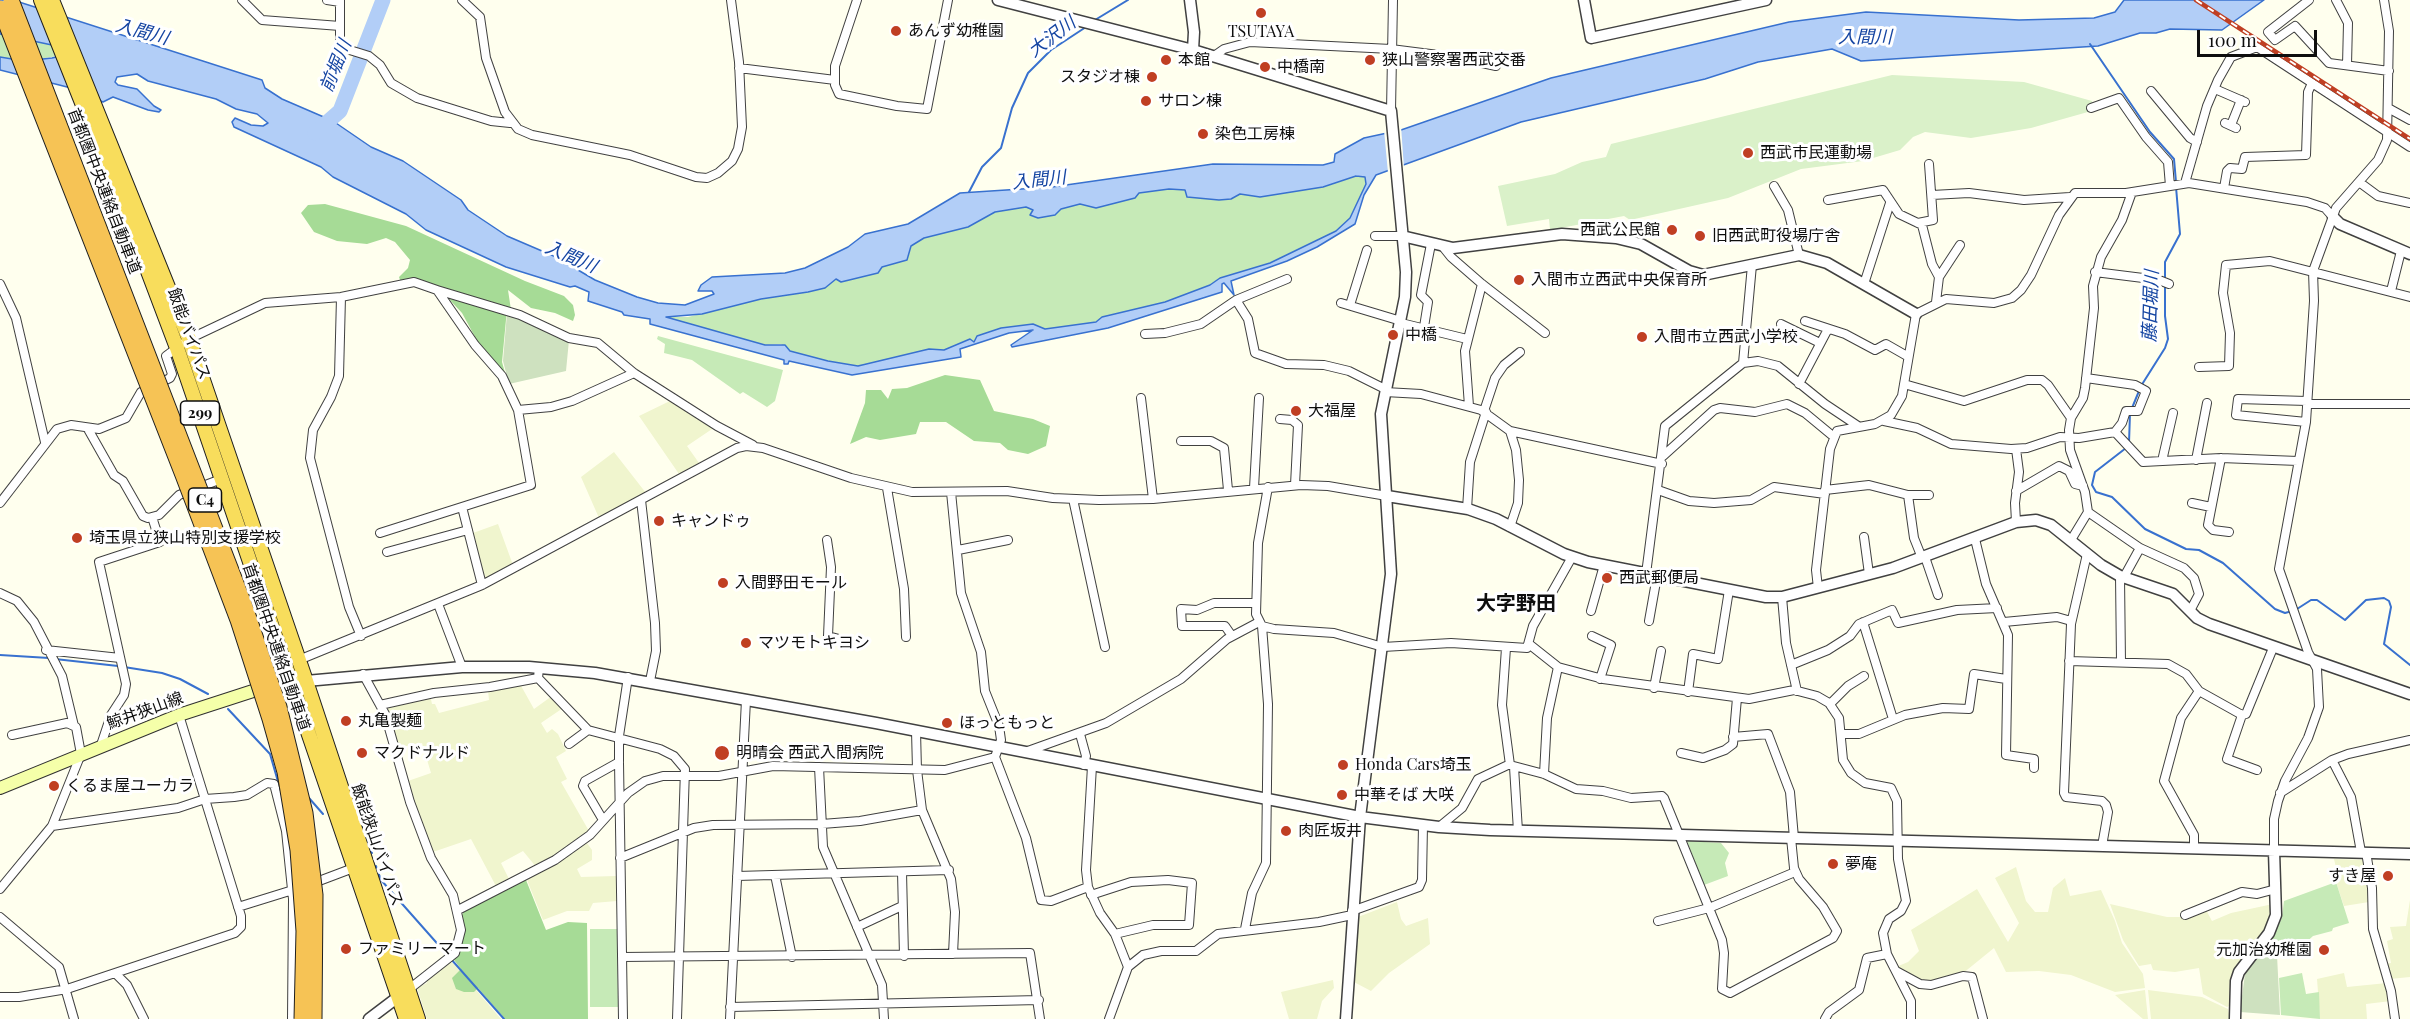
<!DOCTYPE html>
<meta charset="utf-8">
<style>
body{margin:0}
#map{position:relative;width:2410px;height:1019px;overflow:hidden;background:#ffe;font-family:"Playfair Display",serif}
canvas{display:block}
.scale{position:absolute;left:2197px;top:30px;width:120px;height:27px;box-sizing:border-box;border:3px solid #0e0e0e;border-top:0;padding-left:8px;font-size:18px;line-height:21px;white-space:nowrap;color:#0e0e0e;-webkit-text-stroke:4px #fff;paint-order:stroke}
</style>
<div id="map">
<canvas width="2410" height="1019"></canvas>
<div class="scale">100 m</div>
</div>
<script>
const ctx = document.querySelector('canvas').getContext('2d');
ctx.lineJoin = 'round';
function fill(path, color) {
  ctx.fillStyle = color;
  ctx.fill(path, 'evenodd');
}
function toPath(rows) {
  const path = new Path2D();
  for (const r of rows) {
    path.moveTo(r[0], r[1]);
    for (let i = 2; i < r.length; i += 2) path.lineTo(r[i], r[i + 1]);
  }
  return path;
}
function strokePath(path, color, width, dash) {
  ctx.strokeStyle = color;
  ctx.lineWidth = width;
  ctx.lineCap = dash ? 'butt' : 'round';
  ctx.setLineDash(dash || []);
  ctx.stroke(path);
}
function label(font, color, halo, rows, align = 'center') {
  ctx.font = font + ' "Playfair Display","Noto Sans JP",serif';
  ctx.lineWidth = 6;
  ctx.setLineDash([]);
  ctx.textBaseline = 'middle';
  ctx.strokeStyle = halo;
  ctx.fillStyle = color;
  for (const [text, x, y, turn = 0] of rows) {
    ctx.save();
    ctx.translate(x, y);
    ctx.rotate((+turn || 0) * Math.PI / 180);
    ctx.textAlign = isNaN(turn) ? turn : align;
    if (halo) ctx.strokeText(text, 0, 0);
    ctx.fillText(text, 0, 0);
    ctx.restore();
  }
}
fill(toPath([
 [672,400,715,427,687,446,699,463,679,474,639,416],
 [614,452,646,493,599,518,581,477],
 [498,524,513,565,485,579,473,533],
 [520,684,534,709,552,696,563,708,541,723,547,733,552,729,558,734,566,751,556,757,567,779,561,782,589,831,577,842,537,868,523,851,501,863,510,881,497,888,471,839,433,852,430,849,408,781,431,773,422,743,397,748,385,708,430,695,432,704,435,704,439,713,489,700,488,690],
 [587,843,592,850,592,860,577,869,581,877,616,876,617,901,593,903,589,911,567,911,543,920,527,880],
 [2334,859,2364,860,2369,902,2344,906,2336,882,2339,881],
 [2016,867,2026,901,2035,912,2048,912,2053,888,2065,878,2070,896,2101,890,2115,921,2122,943,2143,974,2145,988,2115,992,2071,975,2039,971,2006,972,1994,948,1962,974,1942,981,1920,982,1896,967,1908,962,1919,951,1911,930,1977,889,2008,942,2019,923,1995,878],
 [2410,900,2410,977,2390,979,2385,964,2391,963,2387,941,2393,939,2390,927,2406,926],
 [1397,902,1401,919,1406,926,1428,918,1430,944,1389,973,1371,991,1352,981,1358,917],
 [2110,904,2167,917,2184,917,2205,908,2212,921,2231,913,2273,904,2272,915,2264,934,2240,964,2231,1005,2227,1007,2203,994,2199,968,2175,972,2153,970,2151,964,2139,966,2123,940],
 [445,963,453,963,501,1019,427,1019,417,988,427,983,425,978],
 [2344,973,2347,987,2387,983,2391,1001,2366,1004,2367,1019,2320,1019,2317,979],
 [1333,980,1334,988,1322,1001,1317,1019,1289,1019,1281,992],
 [2145,990,2148,1019,2143,1019,2115,995],
 [2148,990,2202,997,2228,1009,2230,1019,2151,1019]
]), '#f0f5ce');
fill(toPath([
 [0,34,66,48,65,55,24,61,0,57],
 [1356,176,1366,177,1366,184,1350,218,1336,231,1270,263,1220,278,1210,285,1165,302,1110,315,1096,322,1045,329,1033,324,1001,328,977,336,974,342,944,351,929,349,858,366,828,361,790,351,781,344,765,345,723,335,665,317,688,317,761,299,825,288,836,279,841,281,907,256,911,246,924,238,968,227,995,212,1026,207,1033,209,1033,216,1038,218,1055,215,1061,209,1080,204,1096,208,1135,198,1139,193,1169,189,1185,190,1197,198,1203,196,1218,200,1231,199,1240,194,1260,197,1323,187],
 [658,336,783,370,775,401,767,407,743,392,740,394,692,360,664,353,665,344,657,339],
 [1687,841,1721,843,1729,853,1725,863,1728,876,1704,885],
 [2336,882,2349,923,2333,928,2332,931,2313,936,2301,947,2274,954,2272,940,2282,917,2284,901],
 [590,929,617,929,618,1007,590,1007],
 [2302,973,2306,994,2319,992,2320,1019,2281,1015,2279,978]
]), '#c6eab7');
fill(toPath([
 [325,204,406,226,525,281,564,296,573,305,575,315,573,321,555,313,531,308,508,290,511,310,507,309,502,362,507,380,498,379,462,313,448,298,430,283,415,287,402,286,399,277,408,268,410,260,395,242,386,238,367,244,337,241,314,232,301,213,308,205],
 [945,375,980,380,994,411,1033,419,1050,426,1046,446,1028,454,1008,450,1000,443,974,441,946,422,920,422,916,434,880,440,866,437,850,444,865,403,866,390,881,390,888,399,892,389,907,388],
 [526,880,546,930,568,922,587,923,588,1019,505,1019,478,988,474,992,464,992,456,989,452,978,461,969,454,960,459,953,464,936,461,918,464,910]
]), '#a6db96');
fill(toPath([
 [507,313,569,340,566,371,509,384,503,361],
 [2272,940,2273,954,2277,955,2280,1015,2240,1012,2245,974]
]), '#cee1bf');
fill(toPath([
 [1892,75,2024,82,2092,101,2095,110,2031,128,1971,138,1925,132,1913,137,1900,150,1863,161,1801,169,1728,198,1630,220,1624,216,1550,230,1549,219,1507,226,1498,186,1555,174,1582,162,1606,157,1611,144]
]), '#daf1c9');
const water = toPath([
 [0,0,13,0,262,80,265,88,282,99,333,121,371,147,403,161,461,200,468,210,507,236,556,257,595,280,637,297,658,303,685,305,714,294,712,291,698,291,701,285,712,277,785,273,805,268,848,247,865,234,908,224,960,193,1052,187,1213,164,1323,165,1334,162,1335,154,1364,138,1401,130,1551,78,1789,22,1866,12,2019,20,2094,18,2115,12,2124,0,2264,0,2222,30,2170,29,2156,33,2140,33,2098,46,1861,61,1832,49,1758,62,1705,79,1521,122,1376,175,1364,195,1355,224,1317,247,1287,261,1231,281,1234,295,1224,283,1222,284,1222,292,1108,328,1012,347,1011,345,1033,330,1009,333,960,349,961,357,852,375,789,361,788,364,784,364,784,360,650,324,650,319,624,315,622,312,588,301,589,292,575,286,570,287,506,267,426,230,406,214,333,177,321,167,234,127,232,122,235,118,251,125,263,126,268,123,257,114,236,109,216,99,148,81,137,74,117,77,115,82,118,85,137,89,154,106,161,110,159,112,148,110,113,97,103,102,75,89,0,70,0,57,24,61,52,58,65,55,66,48,0,34,0,0],
 [1356,176,1365,177,1366,184,1350,218,1336,231,1270,263,1220,278,1210,285,1165,302,1102,317,1096,322,1045,329,1033,324,1001,328,977,336,974,342,970,339,944,350,929,349,858,366,828,361,790,351,785,345,765,345,666,317,702,314,761,299,808,292,825,288,836,279,841,282,878,273,882,267,907,260,911,246,924,238,968,227,995,212,1026,207,1033,210,1030,215,1038,218,1055,215,1061,209,1080,204,1096,208,1135,198,1139,193,1169,189,1185,190,1187,197,1219,200,1231,199,1240,194,1260,197,1323,187,1356,176]
]);
fill(water, '#b2cef7');
strokePath(water, '#3871cf', 1.5);
fill(toPath([
 [1401,126,1404,168,1388,173,1384,130]
]), '#ffe');
strokePath(toPath([
 [1095,20,1128,0],
 [2090,44,2150,132,2174,159,2176,182],
 [969,192,982,167,1001,148,1012,108,1028,73,1051,50,1086,27],
 [2165,280,2165,262,2180,234,2176,187],
 [2141,386,2165,348,2168,339,2165,316,2165,285],
 [2132,408,2139,391],
 [2129,443,2130,413],
 [2126,448,2095,472,2092,485,2096,492,2112,497,2145,529,2186,549,2199,550,2223,563,2275,609,2285,613,2292,611],
 [2297,609,2311,600,2317,600,2345,620,2366,600,2384,598,2389,601,2391,607,2384,644,2410,665],
 [0,655,49,658],
 [55,659,118,666],
 [124,667,162,673,180,679,208,694],
 [228,709,270,754,281,792],
 [306,798,309,798,323,814],
 [358,816,372,853],
 [376,866,381,880,504,1019]
]), '#3871cf', 2);
strokePath(toPath([
 [315,133,340,111,383,0]
]), '#b2cef7', 15);
const minor = toPath([
 [242,0,262,20,340,26],
 [327,0,340,2],
 [340,0,340,47,369,56,380,65,391,83,417,98,491,121,510,123],
 [462,0,480,17,486,58,505,112,518,129,532,135,630,155,696,177,707,178,718,173,732,161,738,149,742,127,739,62,731,0],
 [857,0,835,66,835,85,839,94,897,106,927,109,948,0],
 [2309,0,2268,32,2275,40,2295,26,2329,63,2389,71],
 [2336,0,2348,23,2347,65],
 [1214,56,1224,49,1250,42,1391,49,1454,57,1496,66],
 [739,68,835,80],
 [2215,89,2245,102],
 [2151,91,2190,138,2197,142],
 [2091,108,2119,98,2146,137,2168,162,2170,186],
 [2388,108,2410,120],
 [1391,111,1393,0],
 [2225,123,2236,128],
 [2231,125,2241,100],
 [2359,182,2378,196,2410,203],
 [2185,183,2207,106,2218,80,2231,57,2257,47,2410,147],
 [1774,186,1788,210,1799,255],
 [2224,188,2227,171,2230,168,2242,169,2245,157,2306,155,2308,92,2312,83],
 [1932,195,1969,193,2024,200,2070,197],
 [1828,200,1883,190,1899,214,1922,225,1932,264,1939,277,1936,302],
 [1918,223,1933,220,1929,164],
 [1375,236,1402,236],
 [1443,247,1451,257,1482,284,1545,333],
 [2095,272,2159,280,2169,284],
 [1939,277,1960,245],
 [0,284,16,318,45,442],
 [1864,284,1890,203],
 [437,290,520,315,569,338,598,343,634,373,717,426,753,445],
 [2391,291,2401,251],
 [341,297,339,376,331,397,313,430,310,458,349,607,361,636],
 [1236,300,1248,319,1255,353,1286,364,1324,365,1349,371,1385,389],
 [1341,303,1401,321],
 [1350,305,1367,250],
 [1805,321,1845,334,1875,350,1886,344,1907,356],
 [1401,323,1467,339],
 [1781,324,1820,343],
 [1424,327,1428,302,1421,295,1431,244],
 [1145,334,1165,333,1201,324,1236,300,1287,279],
 [1743,363,1758,361,1778,366,1825,404,1858,426],
 [2199,367,2229,366,2230,333,2223,293,2226,265,2270,261,2410,297],
 [1799,384,1828,329],
 [1904,384,1964,401,2027,380,2042,380,2048,385,2071,418],
 [1385,392,1421,394,1481,410,1510,431,1516,450,1519,480,1518,503,1510,527],
 [1141,398,1153,499],
 [2307,404,2410,404],
 [1469,406,1465,351,1482,284],
 [518,410,551,407,572,401,634,373],
 [1484,411,1495,378,1504,365,1520,352],
 [1280,419,1292,420,1298,425,1295,485],
 [1884,421,1917,428,1951,444,2011,449,2027,448,2060,437,2079,438,2115,432,2122,423,2126,411,2138,411,2146,391,2135,385,2086,378],
 [2306,422,2236,415,2238,399,2307,401],
 [88,429,114,475,123,481,143,516,148,518,159,515,179,495,224,478],
 [1510,431,1662,464],
 [2115,432,2143,462,2221,458,2298,461],
 [1181,441,1211,441,1224,448,1228,490],
 [2016,449,2019,472,2015,503,2016,522],
 [1663,456,1714,410,1720,408,1755,412,1787,404,1805,413,1834,437],
 [2221,458,2208,525,2213,530,2229,532],
 [2196,460,2207,403],
 [2162,461,2173,413],
 [887,488,904,589,906,637],
 [1254,488,1259,398],
 [1658,490,1689,501,1714,503,1751,500,1774,487,1825,494],
 [1825,490,1869,485,1908,495,1929,495],
 [2016,491,2059,466,2069,471,2075,484,2083,486],
 [1908,495,1914,538,1922,558],
 [1073,499,1105,647],
 [641,500,655,623,656,651,650,681],
 [0,503,57,429,71,425,99,429,126,418,141,392,170,378,172,374,166,356,189,339,265,303,341,297,414,282,437,290,475,345,502,376,518,410,531,485,380,533],
 [2192,503,2211,507],
 [462,507,482,585],
 [1467,509,1470,462,1486,412],
 [2088,512,2140,548,2184,568,2194,578,2199,594,2190,611],
 [1864,537,1869,574],
 [1975,539,1986,584,2008,635,2006,755,2034,759,2034,768],
 [827,540,831,567,828,636,839,639],
 [2071,540,2088,512,2085,492,2070,450,2069,430,2071,418,2083,398,2085,388,2094,308,2093,286,2101,257,2122,220,2132,192],
 [958,550,1008,540],
 [387,552,468,530],
 [2087,554,2071,624,2064,793,2066,797,2102,801,2106,805,2108,812,2102,846],
 [1925,557,1938,595],
 [1646,574,1665,426,1743,363,1752,265],
 [2120,576,2121,662],
 [2124,577,2140,548],
 [1818,588,1816,570,1830,449,1837,431,1875,424,1891,415,1902,396,1916,314,1946,299,1994,303,2012,298,2021,290,2031,275,2059,215,2075,193,2126,193,2189,183,2307,202,2325,208,2333,217],
 [0,593,17,601,34,622,62,676,74,726],
 [1782,597,1786,643,1797,691],
 [438,604,462,667],
 [1591,611,1604,565],
 [1649,621,1657,576],
 [1863,622,1893,719],
 [2004,622,2057,617,2071,621],
 [1262,626,1274,629,1334,633,1383,647,1451,643,1527,648,1533,626,1572,557],
 [1232,636,1225,626,1182,626,1181,609,1197,610,1214,603,1256,603],
 [1592,636,1611,645,1600,679],
 [1529,644,1558,667,1603,679,1749,699,1794,690,1817,696,1829,703,1839,718,1843,760,1851,773,1865,783,1891,788,1897,801,1898,859,1906,901,1901,911,1889,919,1883,933,1887,954,1911,1001,1911,1019],
 [1506,648,1502,705,1510,765,1544,774,1576,789,1603,791,1631,798,1662,796,1664,798,1722,940,1724,953,1722,989,1730,993,1833,938,1837,931,1823,907,1799,879,1794,868,1791,838],
 [46,650,120,658],
 [306,657,482,585,737,448,746,446,763,448,851,478,912,492,1007,491,1053,498,1099,500,1153,499,1301,485,1328,486,1387,496],
 [2069,661,2168,664,2186,674,2199,691,2242,715,2246,714,2273,648],
 [1791,665,1828,650,1850,636,1859,624,1892,610,1898,623,1957,610,1997,608],
 [539,668,538,678,588,730,660,749,674,756,685,769,677,1019],
 [363,674,385,714,410,802,431,858,453,895,461,930,455,953,408,990],
 [1654,688,1661,651],
 [1688,692,1693,654,1718,659,1729,590],
 [1830,704,1848,686,1864,676],
 [380,705,434,693,490,687,538,678],
 [2242,715,2227,759,2257,770],
 [916,731,917,770,922,810,951,879,955,912,953,954],
 [1080,734,1086,756,1084,765],
 [1841,734,1859,734,1905,715,1943,708,1969,709,1974,674,2006,679],
 [1733,737,1768,734,1790,792,1794,838],
 [569,744,588,730],
 [101,745,111,715,124,695,126,684,99,562,160,542,152,517],
 [1025,752,1106,723,1181,679,1227,639,1259,622],
 [1681,753,1703,758,1725,750,1733,744,1737,698],
 [995,757,1026,838,1041,900,1051,901,1088,887],
 [2332,760,2351,797,2361,852],
 [1092,766,1086,870,1088,887,1100,913,1115,934,1128,967],
 [819,767,823,847,882,985,884,1019],
 [1514,767,1518,831],
 [1544,774,1547,718,1558,667],
 [2280,793,2332,760,2348,754,2410,740],
 [603,820,583,786,585,781,619,762],
 [52,826,178,808,205,799,234,797,247,795,267,783,274,784,286,831,293,899,292,1019],
 [1439,827,1462,808,1478,779,1510,764],
 [2194,848,2194,835,2164,781,2181,718,2199,691],
 [2274,851,2274,819,2278,801,2285,781,2308,738,2319,707,2317,669,2308,652,2279,569,2306,422,2314,301,2313,271,2336,208,2378,160,2387,140,2389,31,2384,0],
 [2366,852,2372,888,2373,929,2391,991,2395,1019],
 [620,858,694,828,713,825,822,824,860,821,922,810],
 [902,872,904,956],
 [775,875,792,957],
 [737,876,949,870],
 [311,884,356,867],
 [0,889,52,826,81,754,76,727,67,723,12,735],
 [1091,895,1131,882,1168,880,1192,883,1189,925,1153,925,1115,934],
 [238,907,296,889],
 [458,910,555,860,590,835,628,793,645,781,663,776,719,776,773,766,945,770,995,757,1001,740,999,726,985,691,981,652,961,593,951,492],
 [1352,911,1419,887,1422,880,1423,825],
 [2185,915,2242,892,2257,894,2276,889],
 [0,917,59,967,74,1019],
 [1658,921,1709,908,1795,872],
 [857,927,902,906],
 [1245,929,1252,893,1266,863,1268,704,1262,626,1256,614,1258,543,1268,487],
 [622,957,1030,953,1040,1019],
 [1896,971,1920,984,1931,985,1963,976,1972,977,1983,1019],
 [116,974,127,985,144,1019],
 [0,997,19,997,67,989,235,933,241,927,241,916,179,715],
 [730,1007,1039,1000],
 [623,1019,619,762,619,736,628,677],
 [730,1019,746,700],
 [1109,1019,1128,967,1143,955,1161,951,1196,951,1218,934,1319,922,1352,915],
 [1825,1019,1829,1012,1859,990,1867,958,1887,954]
]);
const tertiary = toPath([
 [998,0,1193,50,1391,111,1406,272,1405,297,1381,414,1391,574,1360,817,1346,1019],
 [1190,0,1194,32,1193,50],
 [1584,0,1591,38,1766,0],
 [2333,217,2340,224,2410,254],
 [1402,236,1453,248,1562,234,1616,238,1641,244,1689,271,1703,275,1799,255,1827,263,1916,314],
 [1387,496,1468,509,1496,519,1564,554,1588,562,1766,597,1782,597,1893,568,2016,522,2036,520,2051,525,2101,565,2120,576,2173,594,2197,618,2209,624,2410,694],
 [306,681,462,667,529,667,595,673,876,723,1360,817,1439,827,1490,830,2410,854],
 [369,1019,402,994],
 [2235,1019,2236,981,2239,972,2269,933,2276,915,2274,851]
]);
const secondary = toPath([
 [0,788,179,715,253,691,299,682]
]);
const trunk = toPath([
 [41,0,126,213,177,348,406,1019],
 [52,0,189,339,306,681,418,1019]
]);
strokePath(minor, '#414141', 10);
strokePath(tertiary, '#414141', 13);
strokePath(secondary, '#303030', 14);
strokePath(trunk, '#1f1f1f', 16);
strokePath(minor, '#fff', 8);
strokePath(tertiary, '#fff', 10);
strokePath(secondary, '#f5ffa9', 12);
strokePath(trunk, '#f8dd5c', 14);
const rail = toPath([
 [2196,0,2410,139]
]);
strokePath(rail, '#c03f23', 4.5);
strokePath(rail, '#fff', 2, [7]);
const motorwayBridge = toPath([
 [11,0,244,604,279,707,305,813,315,895,314,1019],
 [0,8,183,475,238,620,270,719,285,772,298,850,304,931,302,1019]
]);
strokePath(motorwayBridge, '#1f1f1f', 17, []);
strokePath(motorwayBridge, '#f6c355', 15);
for (const [x, y, r, color] of [
 [1261,13,6,"#c03f23"],
 [896,31,6,"#c03f23"],
 [1166,60,6,"#c03f23"],
 [1370,60,6,"#c03f23"],
 [1265,67,6,"#c03f23"],
 [1152,77,6,"#c03f23"],
 [1146,101,6,"#c03f23"],
 [1203,134,6,"#c03f23"],
 [1748,153,6,"#c03f23"],
 [1672,230,6,"#c03f23"],
 [1700,236,6,"#c03f23"],
 [1519,280,6,"#c03f23"],
 [1393,335,6,"#c03f23"],
 [1642,337,6,"#c03f23"],
 [1296,411,6,"#c03f23"],
 [659,521,6,"#c03f23"],
 [77,538,6,"#c03f23"],
 [1607,578,6,"#c03f23"],
 [723,583,6,"#c03f23"],
 [746,643,6,"#c03f23"],
 [346,721,6,"#c03f23"],
 [947,723,6,"#c03f23"],
 [362,753,6,"#c03f23"],
 [722,753,8,"#c03f23"],
 [1343,765,6,"#c03f23"],
 [54,786,6,"#c03f23"],
 [1342,795,6,"#c03f23"],
 [1286,831,6,"#c03f23"],
 [1833,864,6,"#c03f23"],
 [2388,876,6,"#c03f23"],
 [346,949,6,"#c03f23"],
 [2324,950,6,"#c03f23"]
]) {
  const dot = new Path2D();
  dot.arc(x, y, r, 0, 2 * Math.PI);
  ctx.fillStyle = color;
  ctx.fill(dot);
  strokePath(dot, '#fff', 2);
}
for (const [x, y, w] of [
 [200,413,39],
 [205,500,33]
]) {
  const box = new Path2D();
  box.roundRect(x - w / 2, y - 12, w, 24, 4.5);
  ctx.fillStyle = '#fff';
  ctx.fill(box);
  strokePath(box, '#0e0e0e', 1.5);
}
label('bold 15px', '#0e0e0e', null, [
 ["299",200,413],
 ["C4",205,500]
]);
label('16px', '#0e0e0e', '#fff', [
 ["あんず幼稚園",908,31],
 ["TSUTAYA",1261,32,"center"],
 ["本館",1178,60],
 ["狭山警察署西武交番",1382,60],
 ["中橋南",1277,67],
 ["スタジオ棟",1140,77,"right"],
 ["サロン棟",1158,101],
 ["染色工房棟",1215,134],
 ["西武市民運動場",1760,153],
 ["西武公民館",1660,230,"right"],
 ["旧西武町役場庁舎",1712,236],
 ["入間市立西武中央保育所",1531,280],
 ["中橋",1405,335],
 ["入間市立西武小学校",1654,337],
 ["大福屋",1308,411],
 ["キャンドゥ",671,521],
 ["埼玉県立狭山特別支援学校",89,538],
 ["西武郵便局",1619,578],
 ["入間野田モール",735,583],
 ["マツモトキヨシ",758,643],
 ["丸亀製麺",358,721],
 ["ほっともっと",959,723],
 ["マクドナルド",374,753],
 ["明晴会 西武入間病院",736,753],
 ["Honda Cars埼玉",1355,765],
 ["くるま屋ユーカラ",66,786],
 ["中華そば 大咲",1354,795],
 ["肉匠坂井",1298,831],
 ["夢庵",1845,864],
 ["すき屋",2376,876,"right"],
 ["ファミリーマート",358,949],
 ["元加治幼稚園",2312,950,"right"]
], 'left');
label('16px', '#0e0e0e', '#fff', [
 ["首都圏中央連絡自動車道",104,191,69],
 ["飯能バイパス",189,334,70],
 ["首都圏中央連絡自動車道",276,647,71],
 ["鯨井狭山線",145,711,-20],
 ["飯能狭山バイパス",377,845,71]
]);
label('italic 18px', '#1545a2', '#fff', [
 ["入間川",142,32,15],
 ["大沢川",1052,37,-37],
 ["入間川",1865,37],
 ["前堀川",336,66,-68],
 ["入間川",1039,180,-6],
 ["入間川",571,257,23],
 ["藤田堀川",2151,306,-88]
]);
label('bold 20px', '#0e0e0e', '#fff', [
 ["大字野田",1516,604]
]);
</script>
